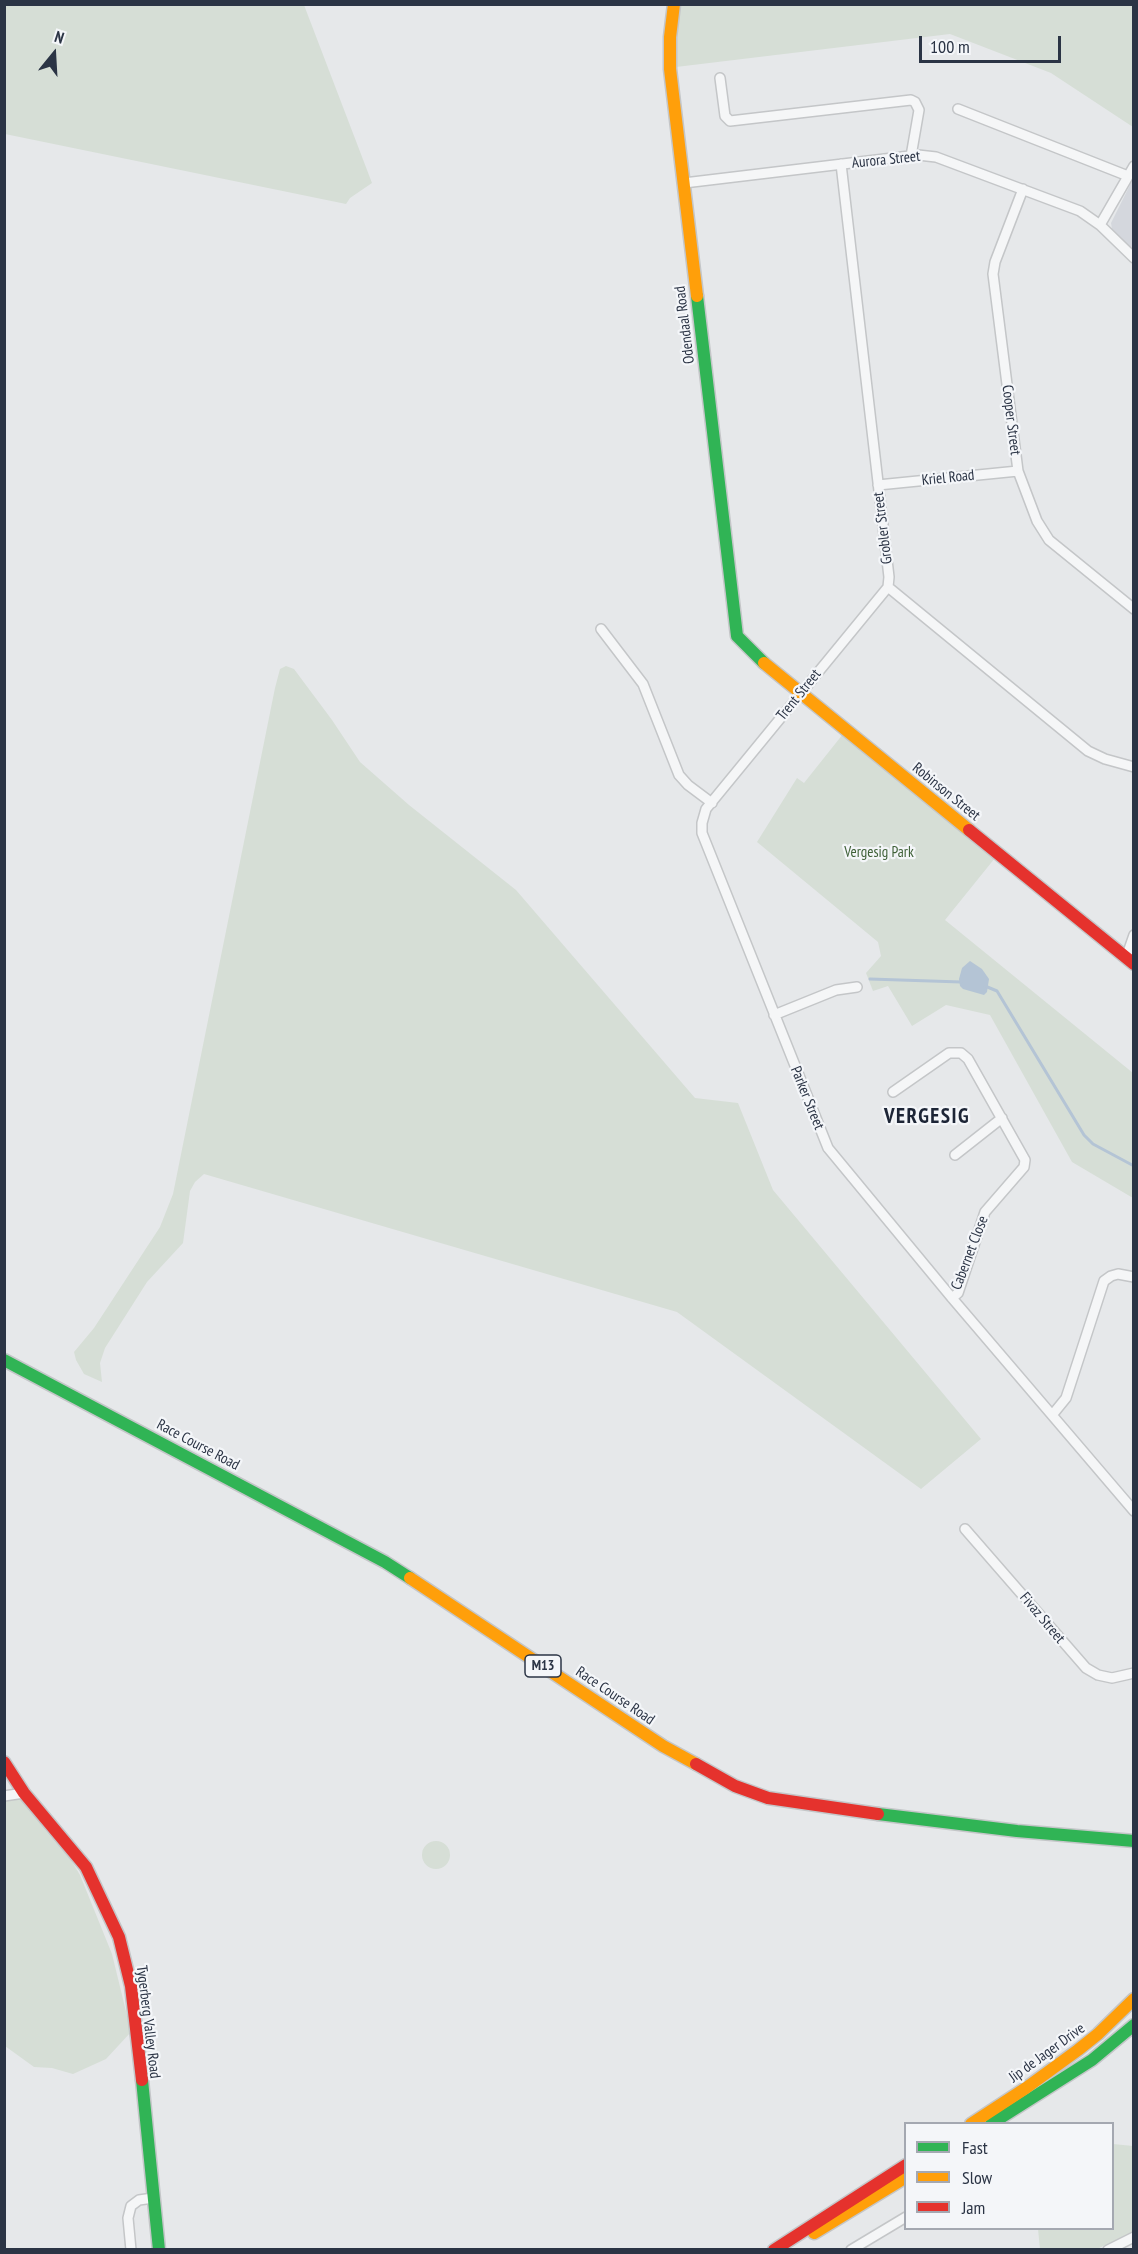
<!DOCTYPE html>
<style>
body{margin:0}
#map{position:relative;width:1138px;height:2254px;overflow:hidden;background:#e6e8ea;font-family:"PT Sans Narrow",sans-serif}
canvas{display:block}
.frame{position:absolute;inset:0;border:6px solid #2b3445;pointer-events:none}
.legend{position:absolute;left:904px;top:2122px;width:210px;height:108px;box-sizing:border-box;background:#f4f6f9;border:2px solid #a4a8b1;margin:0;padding:8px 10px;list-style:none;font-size:18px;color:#2b3445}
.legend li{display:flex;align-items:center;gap:12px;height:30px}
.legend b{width:30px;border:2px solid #a4a8b1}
.north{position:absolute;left:24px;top:24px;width:60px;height:60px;-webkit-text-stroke:4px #f4f6f9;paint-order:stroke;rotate:18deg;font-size:16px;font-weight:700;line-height:24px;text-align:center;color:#2b3445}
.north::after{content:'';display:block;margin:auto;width:21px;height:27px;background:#2b3445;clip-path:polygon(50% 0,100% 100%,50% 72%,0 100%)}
.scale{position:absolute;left:919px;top:36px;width:142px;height:27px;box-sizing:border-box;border:3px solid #2b3445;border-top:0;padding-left:8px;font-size:18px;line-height:21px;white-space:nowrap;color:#2b3445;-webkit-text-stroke:4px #f4f6f9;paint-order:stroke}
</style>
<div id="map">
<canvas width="1138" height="2254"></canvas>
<div class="frame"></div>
<ul class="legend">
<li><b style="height:8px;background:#30b455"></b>Fast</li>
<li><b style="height:8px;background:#ff9f0a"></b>Slow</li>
<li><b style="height:8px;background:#e5322d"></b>Jam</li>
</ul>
<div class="north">N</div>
<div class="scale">100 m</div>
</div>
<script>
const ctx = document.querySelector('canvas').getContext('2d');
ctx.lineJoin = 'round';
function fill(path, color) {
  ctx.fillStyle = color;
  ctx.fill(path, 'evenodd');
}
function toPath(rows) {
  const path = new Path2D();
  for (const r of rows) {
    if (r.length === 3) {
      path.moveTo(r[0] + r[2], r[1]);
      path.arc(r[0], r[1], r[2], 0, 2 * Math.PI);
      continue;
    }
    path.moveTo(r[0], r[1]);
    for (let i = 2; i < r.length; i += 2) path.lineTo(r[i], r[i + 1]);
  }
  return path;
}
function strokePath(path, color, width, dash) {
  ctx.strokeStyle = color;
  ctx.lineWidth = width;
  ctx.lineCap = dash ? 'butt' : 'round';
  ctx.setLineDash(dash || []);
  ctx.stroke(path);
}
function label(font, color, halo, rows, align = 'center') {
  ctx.font = font + ' "PT Sans Narrow",sans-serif';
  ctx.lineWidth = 4.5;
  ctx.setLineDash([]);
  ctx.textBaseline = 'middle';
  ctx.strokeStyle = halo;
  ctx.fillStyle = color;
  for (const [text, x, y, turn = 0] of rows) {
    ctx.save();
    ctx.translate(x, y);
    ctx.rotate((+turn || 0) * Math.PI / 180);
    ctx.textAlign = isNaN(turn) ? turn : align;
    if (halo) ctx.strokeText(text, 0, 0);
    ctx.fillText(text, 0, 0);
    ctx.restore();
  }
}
fill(toPath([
 [1133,179,1133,250,1112,229,1111,223]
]), '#d4d7dd');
fill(toPath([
 [5,4,304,5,372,183,350,198,346,204,5,134],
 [679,5,1133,5,1133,127,1051,73,950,34,676,67,675,38],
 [286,666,294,669,332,720,360,762,409,805,516,890,695,1098,738,1103,773,1190,981,1439,921,1489,677,1312,204,1174,195,1182,190,1191,183,1243,147,1282,105,1348,100,1363,102,1382,84,1374,76,1360,74,1352,94,1328,160,1227,173,1194,275,688,280,669],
 [843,734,995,858,945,920,1133,1073,1133,1198,1072,1162,990,1015,946,1005,912,1026,888,986,873,991,866,973,881,956,878,942,757,842,797,778,804,783],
 [5,1798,7,1800,20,1798,27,1803,45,1830,71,1860,80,1875,112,1954,131,2032,106,2059,73,2074,52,2068,34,2067,5,2046],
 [436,1855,14],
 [1113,2144,1133,2146,1133,2232,1097,2249,1040,2249,1038,2229,1112,2228]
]), '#d6ded6');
fill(toPath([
 [970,961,982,969,989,979,987,992,984,995,963,989,960,986,959,979,962,968]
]), '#b4c4d5');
strokePath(toPath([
 [870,979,961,982],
 [985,986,997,991,1084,1135,1093,1144,1134,1166]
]), '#b4c4d5', 3);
const street = toPath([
 [720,78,725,116,730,121,911,100,915,102,919,110,911,156],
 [958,109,1128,176],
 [841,164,889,577,888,587],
 [684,183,918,155,936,157,1080,211,1100,225,1134,258],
 [1023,189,995,262,993,274,1018,471,1037,521,1049,540,1134,609],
 [1100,225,1134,166],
 [878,485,1018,471],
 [888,587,706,809,702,823,702,833,828,1148,952,1298,1134,1511],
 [888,587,1088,751,1105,759,1134,767],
 [601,629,643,684,679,775,688,785,712,803],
 [1126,958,1134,935],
 [774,1015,836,990,857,987],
 [893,1092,949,1053,961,1053,968,1059,1025,1160,1024,1167,985,1212,958,1293,952,1298],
 [955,1155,1002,1118],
 [1053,1414,1066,1398,1104,1281,1111,1276,1118,1274,1134,1277],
 [965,1529,1086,1668,1098,1675,1112,1678,1134,1673],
 [4,1796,24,1793],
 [131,2250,128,2218,131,2206,139,2200,153,2198],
 [851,2250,906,2217],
 [1108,2250,1134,2237]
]);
const fast = toPath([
 [697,296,737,636,764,663],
 [4,1360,385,1562,410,1578],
 [878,1814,1017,1831,1134,1841],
 [142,2080,159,2250],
 [991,2124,1092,2060,1134,2025]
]);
const slow = toPath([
 [674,4,670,37,670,69,697,296],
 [764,663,969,830],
 [410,1578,663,1746,696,1764],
 [971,2124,1026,2088,1078,2050,1098,2034,1134,1999],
 [814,2233,906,2177]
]);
const jam = toPath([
 [969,830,1134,964],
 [4,1762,24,1793,86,1867,119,1937,131,1986,142,2080],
 [696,1764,735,1786,768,1798,878,1814],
 [774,2250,906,2165]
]);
strokePath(street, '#c4c6c8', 12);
strokePath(fast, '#c4c6c8', 15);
strokePath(slow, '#c4c6c8', 15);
strokePath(jam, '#c4c6c8', 15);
strokePath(street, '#f5f6f7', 9);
strokePath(fast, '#30b455', 12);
strokePath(slow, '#ff9f0a', 12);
strokePath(jam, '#e5322d', 12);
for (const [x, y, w] of [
 [543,1666,36]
]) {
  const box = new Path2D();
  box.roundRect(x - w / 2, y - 11, w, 22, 4.5);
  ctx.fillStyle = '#f4f6f9';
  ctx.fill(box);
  strokePath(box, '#2b3445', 1.5);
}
label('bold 14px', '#2b3445', null, [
 ["M13",543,1666]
]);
label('15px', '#2b3445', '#f4f6f9', [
 ["Aurora Street",886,160,-6],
 ["Odendaal Road",685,325,-97],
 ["Cooper Street",1011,420,83],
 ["Kriel Road",948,478,-6],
 ["Grobler Street",883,528,-97],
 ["Trent Street",799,695,-51],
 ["Robinson Street",946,792,39],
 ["Parker Street",807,1098,68],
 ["Cabernet Close",970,1253,-69],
 ["Race Course Road",198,1445,28],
 ["Fivaz Street",1042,1618,50],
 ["Race Course Road",615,1696,34],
 ["Tygerberg Valley Road",148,2022,83],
 ["Jip de Jager Drive",1047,2053,-36]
]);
label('15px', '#3f6138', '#f4f6f9', [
 ["Vergesig Park",879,853]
]);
ctx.letterSpacing = '1.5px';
label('bold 21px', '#1d2536', '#f4f6f9', [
 ["VERGESIG",927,1117]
]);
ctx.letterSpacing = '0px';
</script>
